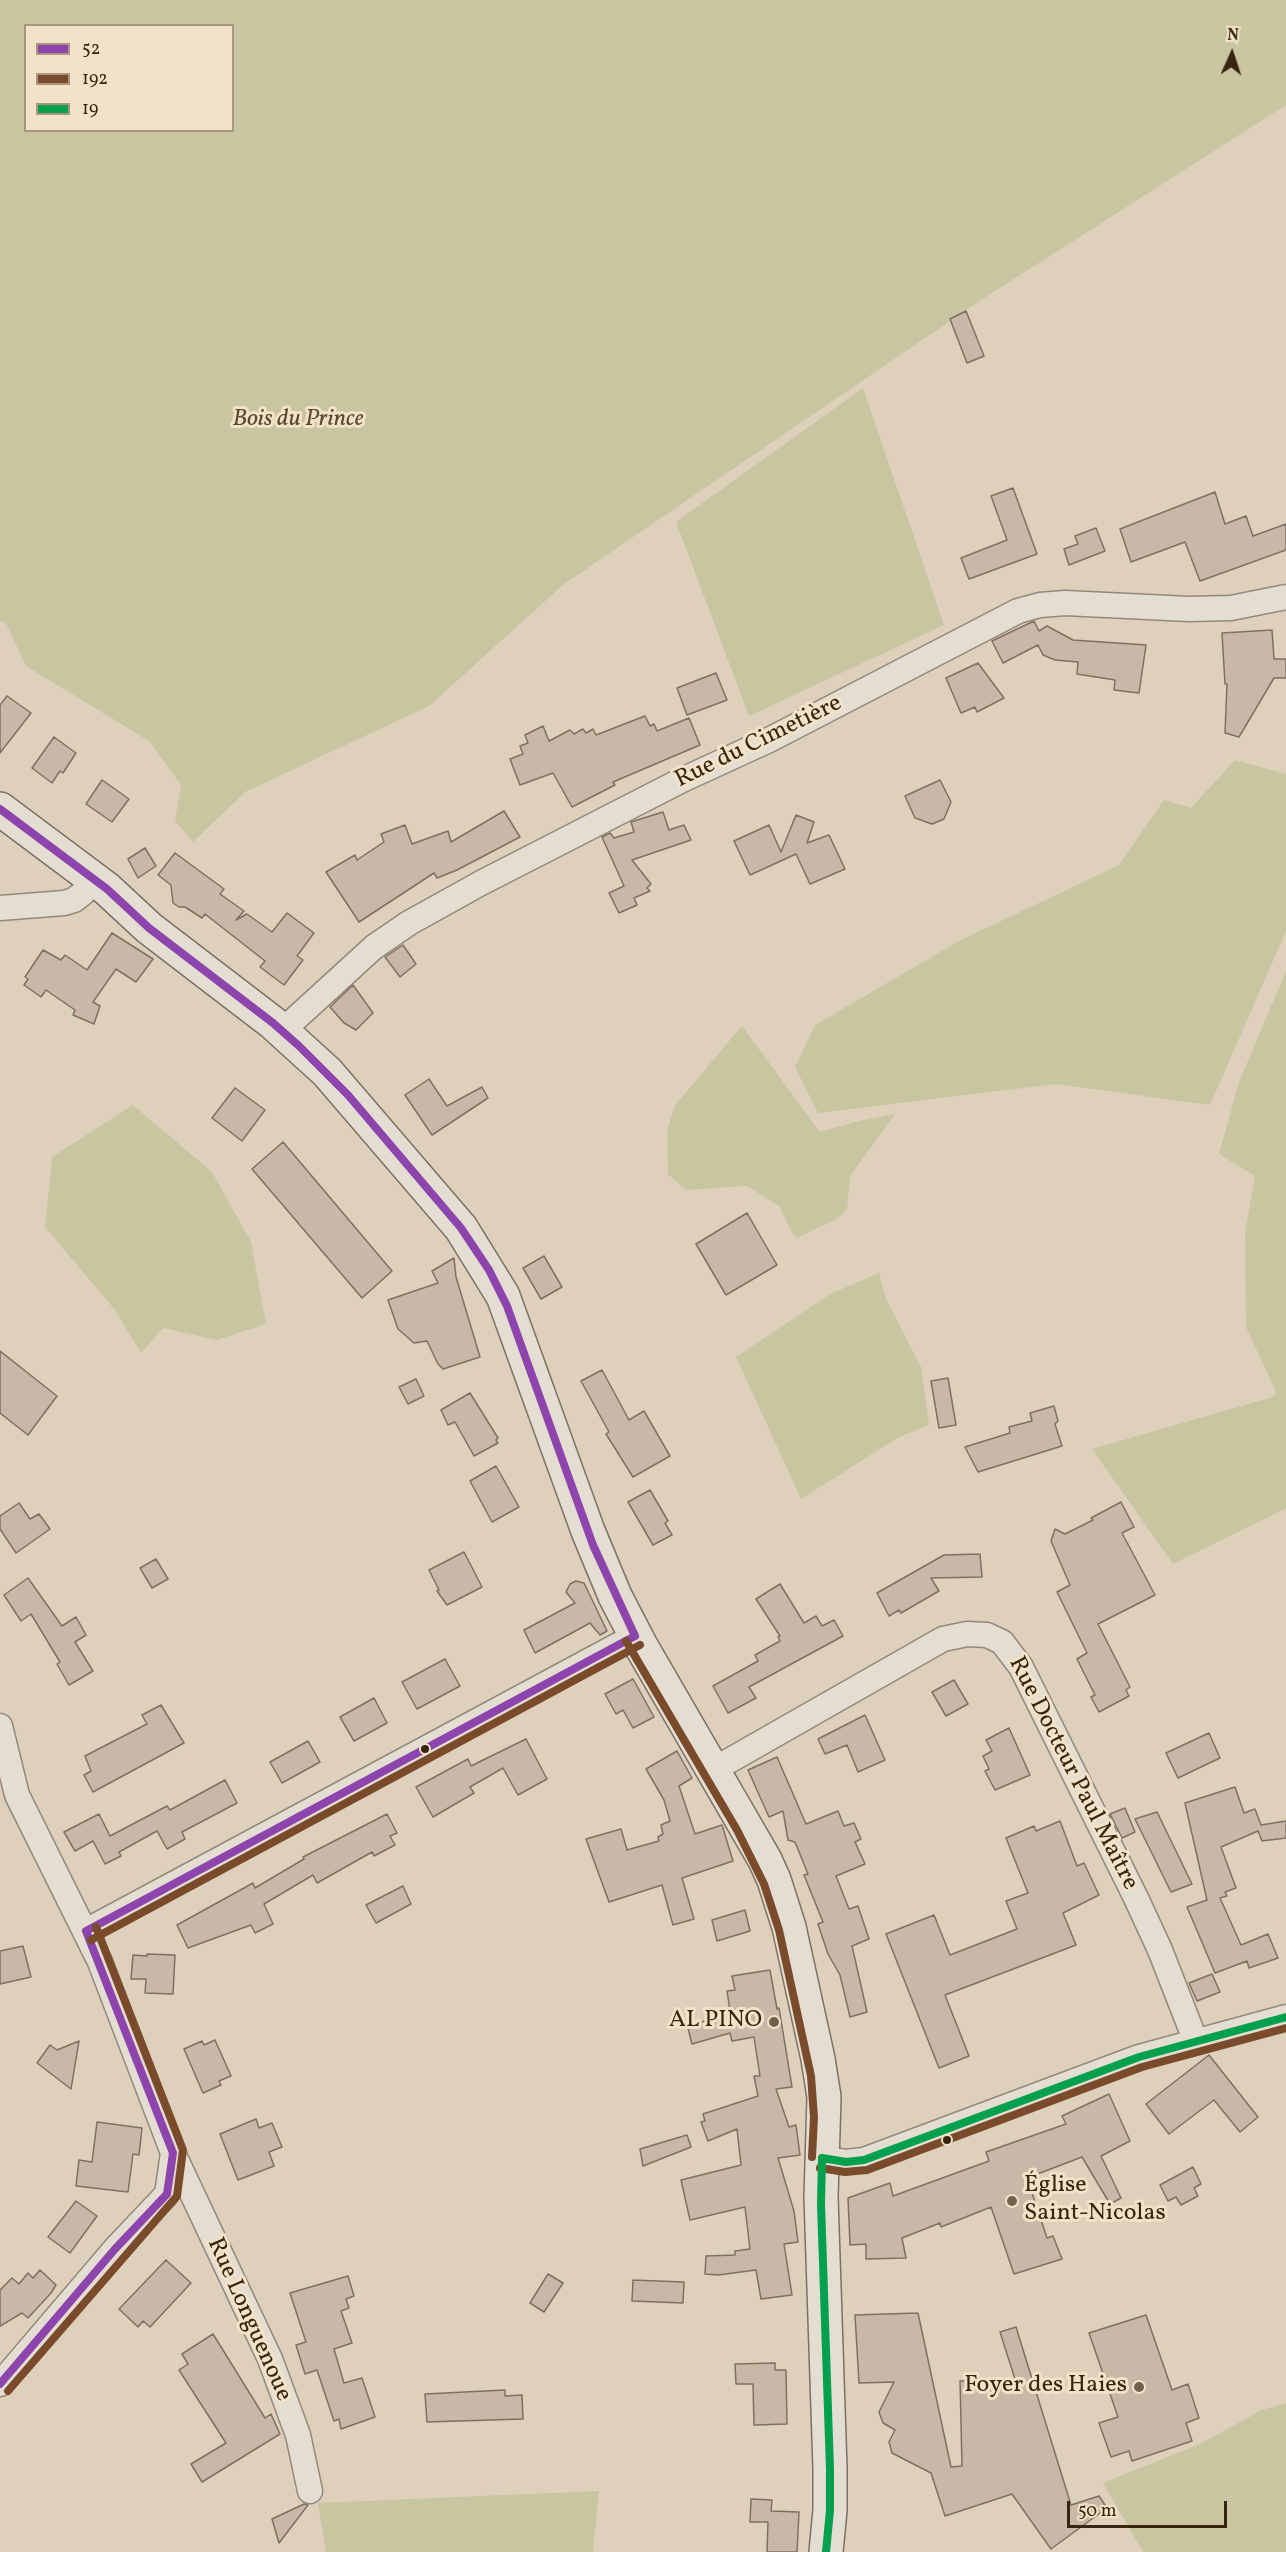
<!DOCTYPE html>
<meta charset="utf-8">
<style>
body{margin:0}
#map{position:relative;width:1286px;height:2552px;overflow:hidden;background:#ded0ba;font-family:Vollkorn,serif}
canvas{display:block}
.legend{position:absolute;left:24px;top:24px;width:210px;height:108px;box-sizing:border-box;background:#f3e2c8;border:2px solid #a8967e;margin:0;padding:8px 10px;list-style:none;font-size:18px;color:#382510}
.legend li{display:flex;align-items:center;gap:12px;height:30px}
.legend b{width:30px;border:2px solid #a8967e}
.north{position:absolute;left:1202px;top:24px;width:60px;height:60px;-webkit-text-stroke:4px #f3e2c8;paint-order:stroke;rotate:3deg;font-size:16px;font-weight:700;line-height:24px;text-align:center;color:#382510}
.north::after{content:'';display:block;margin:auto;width:21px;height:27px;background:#382510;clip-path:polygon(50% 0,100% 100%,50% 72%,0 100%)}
.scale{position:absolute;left:1067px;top:2501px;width:160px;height:27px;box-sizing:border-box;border:3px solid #382510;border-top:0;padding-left:8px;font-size:18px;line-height:21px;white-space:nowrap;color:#382510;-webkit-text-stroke:4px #f3e2c8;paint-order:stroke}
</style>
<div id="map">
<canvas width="1286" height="2552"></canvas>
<ul class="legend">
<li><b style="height:8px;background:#8e44ad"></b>52</li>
<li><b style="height:8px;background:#7a4b2a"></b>192</li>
<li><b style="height:8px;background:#03a04e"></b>19</li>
</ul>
<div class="north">N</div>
<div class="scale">50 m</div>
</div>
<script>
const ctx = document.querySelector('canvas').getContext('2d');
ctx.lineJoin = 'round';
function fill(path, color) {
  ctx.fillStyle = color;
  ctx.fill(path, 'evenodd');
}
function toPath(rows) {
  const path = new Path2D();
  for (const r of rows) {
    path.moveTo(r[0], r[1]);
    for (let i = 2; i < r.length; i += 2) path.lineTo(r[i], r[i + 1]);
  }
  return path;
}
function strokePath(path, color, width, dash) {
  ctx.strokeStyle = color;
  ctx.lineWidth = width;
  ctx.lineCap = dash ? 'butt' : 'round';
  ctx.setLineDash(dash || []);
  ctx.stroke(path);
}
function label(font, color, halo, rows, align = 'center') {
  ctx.font = font + ' Vollkorn,serif';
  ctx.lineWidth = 6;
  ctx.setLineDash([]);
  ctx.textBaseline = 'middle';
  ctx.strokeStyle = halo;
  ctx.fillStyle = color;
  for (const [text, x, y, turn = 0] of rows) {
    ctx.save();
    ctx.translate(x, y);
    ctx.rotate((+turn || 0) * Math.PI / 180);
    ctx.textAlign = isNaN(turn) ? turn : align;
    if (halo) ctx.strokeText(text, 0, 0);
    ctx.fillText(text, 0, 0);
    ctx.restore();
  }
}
fill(toPath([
 [0,0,1286,0,1286,105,981,300,564,584,429,706,245,792,193,842,175,821,181,785,149,741,26,666,6,623,0,621],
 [26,26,232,26,232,130,26,130],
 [863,388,944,625,749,716,676,522],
 [1235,760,1286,774,1286,931,1210,1105,1056,1084,818,1113,795,1067,815,1025,959,941,1119,865,1164,800,1191,808],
 [1286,971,1286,1508,1173,1564,1092,1449,1273,1397,1276,1392,1246,1327,1245,1233,1255,1176,1219,1154,1239,1082],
 [742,1026,820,1132,863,1120,895,1114,850,1176,847,1210,837,1219,797,1238,792,1233,779,1206,747,1186,686,1190,668,1174,667,1131,675,1105],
 [133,1105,212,1172,251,1242,266,1324,217,1340,163,1328,141,1353,115,1310,45,1227,52,1157],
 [879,1273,886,1299,921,1367,929,1425,899,1437,801,1499,736,1357,830,1294],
 [1286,2403,1286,2552,1143,2552,1103,2483,1200,2444,1262,2410],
 [599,2491,593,2552,326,2552,318,2503]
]), '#c8c6a0');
const building = toPath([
 [966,311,984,356,967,363,950,319,966,311],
 [1013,488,1037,554,969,579,961,558,1007,540,991,496,1013,488],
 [1215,492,1225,524,1246,516,1253,536,1286,524,1286,550,1200,581,1185,542,1131,562,1120,529,1215,492],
 [1096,528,1105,551,1069,565,1064,549,1078,544,1075,536,1096,528],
 [1034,621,1039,631,1047,626,1073,640,1146,645,1139,693,1114,690,1115,680,1077,674,1078,662,1055,660,1043,655,1038,645,1003,663,992,641,1034,621],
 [1272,630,1274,659,1286,659,1286,678,1274,678,1239,737,1225,733,1227,684,1225,684,1222,633,1272,630],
 [978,663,1004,698,977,712,975,707,961,713,946,678,978,663],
 [716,673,727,700,687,715,677,688,716,673],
 [7,696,31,713,0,753,0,705,7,696],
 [645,716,650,726,654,724,657,731,689,718,700,745,613,782,615,785,572,807,553,773,520,785,510,759,523,754,520,746,528,743,525,735,543,726,549,741,570,730,574,734,583,729,586,733,593,729,596,735,645,716],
 [54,737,76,753,63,773,60,771,52,783,32,768,54,737],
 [102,780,129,799,112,822,86,804,102,780],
 [940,780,951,802,944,819,932,824,915,818,905,796,940,780],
 [504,811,520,837,457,870,437,878,434,873,359,922,326,872,355,855,357,860,384,842,381,834,405,825,412,844,448,831,451,842,504,811],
 [663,812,669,830,684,825,691,840,632,860,651,884,647,888,650,891,634,898,637,905,619,913,609,893,624,886,602,837,610,833,614,838,634,832,631,822,663,812],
 [796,815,814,822,807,843,829,835,845,869,810,884,796,854,750,875,734,841,769,825,781,852,796,815],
 [145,848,156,866,138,878,128,859,145,848],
 [175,853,224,889,220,894,244,911,236,920,247,914,272,932,287,913,314,933,297,956,303,960,284,985,260,967,265,961,205,914,202,918,185,907,179,907,173,903,171,885,158,875,175,853],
 [112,933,153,959,136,982,116,969,93,1002,100,1006,94,1024,73,1015,75,1010,46,990,41,997,24,985,28,979,25,977,43,950,61,960,65,955,87,970,112,933],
 [403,945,416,964,400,977,385,957,403,945],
 [353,985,373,1013,356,1030,344,1023,330,1007,353,985],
 [429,1079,447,1106,482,1087,488,1098,432,1135,405,1095,429,1079],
 [235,1088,265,1110,242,1141,212,1118,235,1088],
 [283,1142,392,1271,362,1298,252,1169,283,1142],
 [747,1213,777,1265,726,1295,696,1244,747,1213],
 [544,1256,562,1287,541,1299,523,1268,544,1256],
 [454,1258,456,1277,480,1357,443,1369,438,1364,427,1341,414,1343,398,1329,388,1300,438,1283,432,1271,454,1258],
 [0,1351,57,1396,28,1435,0,1413,0,1351],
 [602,1370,629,1420,644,1411,670,1456,633,1477,606,1434,609,1432,581,1381,602,1370],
 [948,1378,956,1425,939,1428,931,1381,948,1378],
 [416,1379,424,1396,408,1404,399,1387,416,1379],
 [470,1393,498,1438,496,1440,498,1443,474,1456,455,1422,448,1425,441,1410,470,1393],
 [1054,1406,1058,1421,1055,1424,1062,1446,978,1472,965,1447,1010,1433,1009,1427,1032,1421,1030,1413,1054,1406],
 [496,1466,519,1507,492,1522,470,1481,496,1466],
 [650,1490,668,1521,665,1523,672,1535,653,1545,628,1502,650,1490],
 [1121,1502,1134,1527,1122,1533,1155,1595,1098,1624,1130,1687,1126,1690,1129,1696,1099,1712,1091,1697,1095,1695,1077,1659,1087,1653,1057,1592,1070,1585,1051,1541,1055,1529,1065,1534,1093,1520,1091,1518,1121,1502],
 [19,1503,30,1519,39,1514,50,1529,16,1553,0,1529,0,1516,19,1503],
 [464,1552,482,1587,447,1605,437,1591,439,1590,429,1570,464,1552],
 [980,1554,982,1577,931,1578,939,1591,901,1613,899,1610,889,1616,877,1593,944,1555,980,1554],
 [156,1559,168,1579,152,1588,140,1568,156,1559],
 [28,1578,62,1626,76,1617,86,1635,75,1642,93,1671,69,1685,57,1664,60,1662,31,1614,21,1621,4,1595,28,1578],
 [576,1581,584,1583,607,1631,600,1635,590,1623,535,1653,524,1630,575,1603,566,1592,570,1584,576,1581],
 [780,1584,804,1623,816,1616,822,1626,834,1620,843,1636,749,1687,756,1698,728,1713,713,1686,758,1661,755,1655,780,1641,778,1637,780,1636,756,1599,780,1584],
 [445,1659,460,1686,417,1709,402,1682,445,1659],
 [633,1679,654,1717,633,1728,623,1710,616,1714,605,1694,633,1679],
 [954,1680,968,1704,946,1716,932,1692,954,1680],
 [374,1698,387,1723,354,1741,340,1717,374,1698],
 [161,1705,184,1743,93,1792,84,1775,91,1771,85,1756,147,1724,142,1715,161,1705],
 [865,1715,885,1760,858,1772,847,1745,825,1754,818,1739,865,1715],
 [1009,1728,1030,1775,995,1790,985,1771,989,1769,983,1756,992,1751,986,1740,1009,1728],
 [1209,1733,1220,1758,1178,1778,1166,1753,1209,1733],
 [526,1739,547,1779,518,1795,503,1768,470,1787,474,1793,433,1817,416,1787,468,1759,471,1766,526,1739],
 [308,1741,320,1762,282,1783,270,1762,308,1741],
 [677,1751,692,1778,679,1786,695,1834,722,1825,733,1861,682,1878,694,1919,673,1925,662,1885,609,1902,586,1839,621,1829,627,1850,659,1841,658,1837,663,1834,661,1825,670,1821,664,1800,646,1769,677,1751],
 [777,1757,806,1824,838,1811,844,1826,854,1823,861,1839,855,1842,865,1864,836,1876,849,1909,858,1906,869,1939,852,1946,867,2012,850,2017,840,1975,828,1954,818,1924,823,1922,804,1875,808,1874,795,1842,788,1840,783,1811,769,1817,748,1770,777,1757],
 [225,1780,237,1803,182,1832,185,1839,167,1849,157,1831,119,1852,121,1856,105,1864,93,1841,75,1851,64,1832,99,1814,110,1836,167,1806,170,1810,225,1780],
 [1235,1787,1244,1813,1255,1809,1261,1825,1286,1821,1286,1838,1262,1841,1258,1831,1221,1847,1236,1888,1225,1892,1227,1896,1220,1898,1241,1945,1268,1934,1278,1958,1249,1968,1247,1961,1215,1973,1187,1907,1207,1900,1185,1803,1235,1787],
 [1125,1808,1135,1832,1122,1838,1110,1814,1125,1808],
 [1157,1812,1192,1884,1171,1892,1135,1819,1157,1812],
 [387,1814,397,1833,390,1836,395,1845,374,1856,372,1852,317,1883,313,1875,264,1904,273,1924,255,1933,251,1925,188,1948,177,1925,253,1883,255,1888,304,1859,303,1857,387,1814],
 [1060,1821,1077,1866,1084,1863,1099,1895,1063,1913,1076,1945,945,1995,969,2056,939,2068,886,1934,934,1915,950,1955,1017,1929,1006,1901,1028,1893,1006,1838,1034,1826,1036,1831,1060,1821],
 [403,1886,411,1904,376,1923,366,1905,403,1886],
 [745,1910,750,1931,717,1941,712,1920,745,1910],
 [23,1946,31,1977,0,1984,0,1951,23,1946],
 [147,1954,175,1955,173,1994,145,1993,146,1979,131,1979,133,1955,147,1956,147,1954],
 [770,1970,777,2009,779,2008,792,2087,776,2089,789,2127,796,2125,800,2155,778,2158,794,2211,798,2242,784,2244,792,2295,761,2299,756,2270,718,2275,705,2274,706,2256,735,2255,735,2251,750,2249,745,2207,690,2220,681,2180,741,2165,737,2129,708,2141,701,2122,705,2121,703,2114,758,2096,754,2076,760,2076,754,2037,732,2041,730,2033,692,2044,687,2024,731,2017,727,1991,735,1990,732,1976,770,1970],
 [1212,1974,1220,1992,1197,2001,1189,1983,1212,1974],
 [215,2040,231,2076,219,2081,221,2085,203,2093,184,2049,202,2041,204,2045,215,2040],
 [79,2041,71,2089,37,2063,50,2045,57,2050,79,2041],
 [1209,2055,1258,2117,1240,2132,1214,2100,1169,2134,1146,2104,1209,2055],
 [1109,2094,1130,2141,1101,2156,1121,2198,1110,2204,1082,2157,1027,2178,1047,2238,1053,2236,1062,2259,1014,2274,991,2207,941,2227,940,2223,902,2238,906,2258,866,2259,866,2244,850,2245,848,2198,890,2183,893,2196,989,2161,986,2152,1066,2124,1062,2116,1109,2094],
 [256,2119,259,2128,272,2123,282,2147,269,2152,274,2166,238,2180,220,2134,256,2119],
 [97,2122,142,2128,139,2155,133,2154,128,2192,76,2186,79,2160,92,2162,97,2122],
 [687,2135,691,2147,643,2166,640,2149,687,2135],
 [1193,2167,1201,2184,1194,2188,1198,2196,1181,2205,1176,2197,1168,2201,1160,2185,1193,2167],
 [76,2201,97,2216,70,2253,48,2237,76,2201],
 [166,2260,191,2283,150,2327,143,2321,138,2327,119,2309,166,2260],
 [40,2270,56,2285,51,2293,28,2318,22,2313,0,2326,0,2290,12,2278,19,2284,28,2273,33,2278,40,2270],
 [548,2274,563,2283,544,2312,530,2303,548,2274],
 [348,2276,354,2296,346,2299,349,2308,341,2311,352,2343,334,2349,344,2383,362,2378,375,2417,341,2429,339,2419,334,2421,317,2370,305,2374,296,2345,306,2342,290,2293,348,2276],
 [633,2280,684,2282,683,2303,632,2301,633,2280],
 [918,2313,951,2467,962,2466,960,2381,1015,2379,1000,2332,1016,2327,1071,2505,1099,2496,1107,2508,1051,2549,1012,2494,945,2516,931,2473,892,2453,889,2442,895,2430,883,2423,879,2412,894,2382,859,2383,855,2315,918,2313],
 [1146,2315,1172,2390,1188,2384,1199,2418,1186,2423,1192,2441,1132,2461,1129,2451,1111,2457,1099,2423,1118,2417,1089,2333,1146,2315],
 [213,2334,265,2418,271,2414,280,2434,202,2482,191,2464,226,2443,179,2370,188,2364,182,2354,213,2334],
 [775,2363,775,2370,786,2370,787,2424,754,2425,753,2384,736,2384,735,2364,775,2363],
 [505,2390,505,2396,522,2395,523,2419,427,2422,425,2394,505,2390],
 [751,2499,772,2500,771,2511,799,2512,797,2552,767,2552,768,2522,750,2522,751,2499],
 [304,2504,308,2505,279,2543,272,2519,304,2504]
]);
fill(building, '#cbb7a7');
strokePath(building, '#7c7164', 1.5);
const street = toPath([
 [0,908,64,903,74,900,83,893,93,878],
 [282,1031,374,947,409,923,481,883,682,780,769,740,1018,611,1040,605,1065,603,1189,609,1231,608,1286,597],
 [0,1726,17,1795,100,1962,173,2153,270,2359,298,2435,310,2491],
 [713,1770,943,1639,967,1634,987,1635,1002,1642,1021,1667,1136,1898,1160,1950,1196,2042],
 [86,1931,635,1636],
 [822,2158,846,2162,864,2160,1139,2057,1286,2017],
 [0,2384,115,2249,167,2194,173,2153]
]);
const secondary = toPath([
 [0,809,107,889,149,928,273,1023,327,1072,461,1228,503,1296,588,1531,615,1596,641,1646,765,1860,774,1880,789,1927,818,2059,824,2097,821,2197,830,2469,830,2510,826,2552]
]);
strokePath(street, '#93897a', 27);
strokePath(secondary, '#7c7164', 36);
strokePath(street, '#e4ddd2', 24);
strokePath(secondary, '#e4ddd2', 33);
strokePath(toPath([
 [0,809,107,889,149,928,273,1023,299,1046,348,1095,461,1228,489,1270,507,1306,593,1545,635,1636],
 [86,1931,635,1636],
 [0,2384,115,2249,167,2194,173,2153,86,1931]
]), '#8e44ad', 8);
strokePath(toPath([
 [626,1641,737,1830,764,1884,779,1930,811,2076,814,2117,812,2157],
 [91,1940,640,1645],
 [820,2168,845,2172,867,2170,1142,2067,1286,2028],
 [8,2391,177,2196,183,2150,96,1927]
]), '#7a4b2a', 8);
strokePath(toPath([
 [822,2158,846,2162,864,2160,1139,2057,1286,2017],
 [822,2158,821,2204,830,2469,830,2510,826,2552]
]), '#03a04e', 8);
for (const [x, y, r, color] of [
 [425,1749,5,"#382510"],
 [774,2022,6,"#72614c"],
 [947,2140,5,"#382510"],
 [1012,2201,6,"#72614c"],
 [1139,2387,6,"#72614c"]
]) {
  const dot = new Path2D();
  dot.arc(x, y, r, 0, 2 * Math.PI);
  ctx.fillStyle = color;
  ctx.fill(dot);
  strokePath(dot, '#f3e2c8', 2);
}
label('italic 24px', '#584b2f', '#f3e2c8', [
 ["Bois du Prince",298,421]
]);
label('24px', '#382510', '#f3e2c8', [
 ["Rue du Cimetière",759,743,-26],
 ["Rue Docteur Paul Maître",1072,1774,63],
 ["Rue Longuenoue",248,2320,66]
]);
label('24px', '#382510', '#f3e2c8', [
 ["AL PINO",762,2022],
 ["Église",1024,2187,"left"],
 ["Saint-Nicolas",1024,2215,"left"],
 ["Foyer des Haies",1127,2387]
], 'right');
</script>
